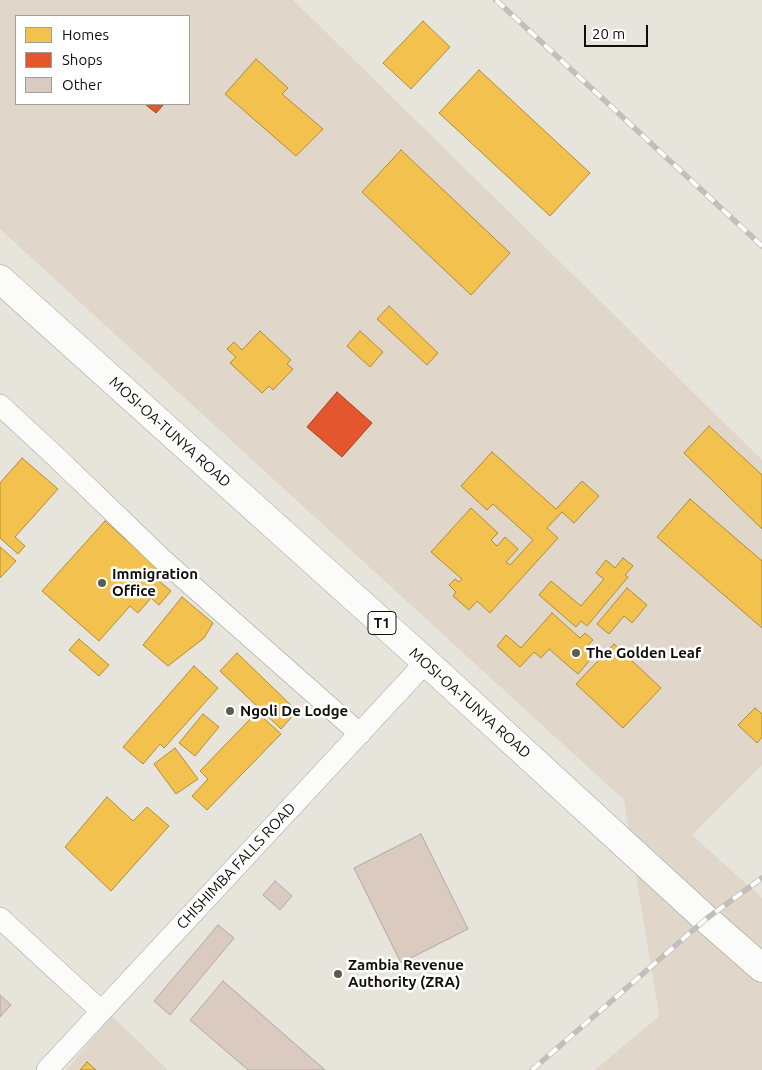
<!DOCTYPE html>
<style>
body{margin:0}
#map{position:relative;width:762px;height:1070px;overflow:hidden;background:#e7e4db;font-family:Ubuntu,sans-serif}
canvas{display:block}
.legend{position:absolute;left:15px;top:15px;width:175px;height:90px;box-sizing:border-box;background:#fff;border:1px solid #a09f9d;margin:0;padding:6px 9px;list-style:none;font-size:15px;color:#120f0a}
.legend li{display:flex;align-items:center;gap:10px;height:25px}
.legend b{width:25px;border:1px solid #a09f9d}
.scale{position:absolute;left:584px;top:25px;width:64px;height:22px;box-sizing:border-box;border:2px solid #120f0a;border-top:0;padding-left:6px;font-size:15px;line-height:18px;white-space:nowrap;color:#120f0a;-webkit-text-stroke:4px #fff;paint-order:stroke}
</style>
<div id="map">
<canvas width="762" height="1070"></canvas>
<ul class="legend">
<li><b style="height:14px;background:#f2c14e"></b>Homes</li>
<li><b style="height:14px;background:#e4572e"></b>Shops</li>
<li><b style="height:14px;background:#dbcac0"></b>Other</li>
</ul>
<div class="scale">20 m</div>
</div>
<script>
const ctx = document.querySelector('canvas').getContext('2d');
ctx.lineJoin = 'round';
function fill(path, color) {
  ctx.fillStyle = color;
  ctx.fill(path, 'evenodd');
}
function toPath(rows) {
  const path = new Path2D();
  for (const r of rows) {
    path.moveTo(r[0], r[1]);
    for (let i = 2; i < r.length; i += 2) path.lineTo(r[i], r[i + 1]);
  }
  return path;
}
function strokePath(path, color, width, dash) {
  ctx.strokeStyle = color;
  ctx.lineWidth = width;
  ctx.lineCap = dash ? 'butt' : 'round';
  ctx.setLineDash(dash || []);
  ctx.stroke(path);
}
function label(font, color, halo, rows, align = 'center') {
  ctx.font = font + ' Ubuntu,sans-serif';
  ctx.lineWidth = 5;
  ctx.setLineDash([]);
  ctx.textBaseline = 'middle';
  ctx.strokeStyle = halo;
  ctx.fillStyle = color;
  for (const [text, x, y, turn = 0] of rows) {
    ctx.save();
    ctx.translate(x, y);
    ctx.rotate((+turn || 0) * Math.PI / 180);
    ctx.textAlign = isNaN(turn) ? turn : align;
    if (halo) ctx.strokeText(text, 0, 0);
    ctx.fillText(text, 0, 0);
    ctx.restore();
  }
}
fill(toPath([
 [0,0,293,0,762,460,762,765,692,835,762,898,762,1070,595,1070,659,1016,624,800,0,229],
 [16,16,189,16,189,104,16,104],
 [112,1016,168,1070,66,1070]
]), '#e0d6c9');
const homes = toPath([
 [423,21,450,47,411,89,383,63,423,21],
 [256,59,288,88,282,94,323,129,296,156,225,94,256,59],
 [479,70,590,173,550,216,439,113,479,70],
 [401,150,510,253,471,295,362,192,401,150],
 [389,306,438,353,427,365,377,319,389,306],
 [260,331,291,360,287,364,293,369,273,390,269,386,262,393,230,363,236,357,227,349,234,342,242,350,260,331],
 [360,331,383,352,370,367,347,346,360,331],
 [709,426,762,475,762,529,684,453,709,426],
 [492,452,556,509,582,481,599,496,574,523,562,512,547,528,558,538,490,613,477,601,469,610,453,596,456,592,449,585,455,579,459,582,462,579,431,552,471,508,498,533,491,540,497,546,505,537,518,549,506,562,510,565,533,540,493,504,487,510,461,486,492,452],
 [22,458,58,489,15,537,25,546,18,554,0,538,0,483,22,458],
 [690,499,762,561,762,628,657,537,690,499],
 [105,521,159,569,153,576,171,591,159,605,151,598,138,613,130,606,99,641,42,591,105,521],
 [0,547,16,561,0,578,0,547],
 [623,558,633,566,625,575,628,577,587,626,581,621,576,627,539,595,551,581,581,606,604,579,596,573,606,560,615,568,623,558],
 [627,588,647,605,632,623,624,616,609,634,597,624,627,588],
 [182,597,213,623,204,638,168,666,143,645,182,597],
 [552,613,580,638,585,633,593,640,588,645,597,652,578,674,549,649,541,658,534,652,520,667,497,646,506,635,521,648,552,613],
 [79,639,109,665,99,676,69,650,79,639],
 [614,644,661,688,623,728,576,684,614,644],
 [237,653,297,711,281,729,220,671,237,653],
 [194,666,218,688,164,748,160,744,143,764,123,747,194,666],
 [755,708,762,714,762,737,757,743,738,725,755,708],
 [257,712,281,734,207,810,192,796,208,779,200,771,257,712],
 [203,714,219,727,195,756,179,743,203,714],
 [175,748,198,779,176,794,154,764,175,748],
 [107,797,133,821,147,807,169,826,111,891,65,847,107,797],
 [87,1062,96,1070,80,1070,87,1062]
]);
fill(homes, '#f2c14e');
strokePath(homes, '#af8c3a', 1);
const shops = toPath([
 [145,104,164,104,156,113,145,104],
 [337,392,372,423,342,457,307,427,337,392]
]);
fill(shops, '#e4572e');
strokePath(shops, '#a54123', 1);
const building = toPath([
 [421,834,468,929,401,963,354,868,421,834],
 [275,881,292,896,280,910,263,895,275,881],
 [218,925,234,938,170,1015,154,1001,218,925],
 [223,981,325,1070,248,1070,190,1020,223,981],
 [0,995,11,1005,0,1017,0,995]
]);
fill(building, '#dbcac0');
strokePath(building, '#aea9a4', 1);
const minor = toPath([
 [0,405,53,454,162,559,360,734],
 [0,918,101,1011],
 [47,1070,426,662]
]);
const highway = toPath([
 [0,279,426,662,706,919,762,968]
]);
strokePath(minor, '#a19f98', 22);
strokePath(highway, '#a19f98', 29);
strokePath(minor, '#fbfbfa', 21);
strokePath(highway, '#fbfbfa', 28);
const rail = toPath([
 [496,0,762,246],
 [532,1070,706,919,762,878]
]);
strokePath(rail, '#bfbfbc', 5.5);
strokePath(rail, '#fff', 4, [11]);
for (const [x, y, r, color] of [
 [102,583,5,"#5d5a53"],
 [576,653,5,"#5d5a53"],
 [230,711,5,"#5d5a53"],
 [338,974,5,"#5d5a53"]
]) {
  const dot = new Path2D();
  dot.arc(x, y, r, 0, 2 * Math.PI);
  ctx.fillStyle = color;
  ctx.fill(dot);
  strokePath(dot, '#fff', 2);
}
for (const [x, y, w] of [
 [382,623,28]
]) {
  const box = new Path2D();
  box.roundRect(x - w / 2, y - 11.5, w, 23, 4);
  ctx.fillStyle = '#fff';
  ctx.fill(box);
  strokePath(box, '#120f0a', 1);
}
label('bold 14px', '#120f0a', null, [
 ["T1",382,623]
]);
label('15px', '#120f0a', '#fff', [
 ["MOSI-OA-TUNYA ROAD",170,432,42],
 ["MOSI-OA-TUNYA ROAD",470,703,42],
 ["CHISHIMBA FALLS ROAD",236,866,-47]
]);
label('bold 15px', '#120f0a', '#fff', [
 ["Immigration",112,574],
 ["Office",112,591],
 ["The Golden Leaf",586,653],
 ["Ngoli De Lodge",240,711],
 ["Zambia Revenue",348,965],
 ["Authority (ZRA)",348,982]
], 'left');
</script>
